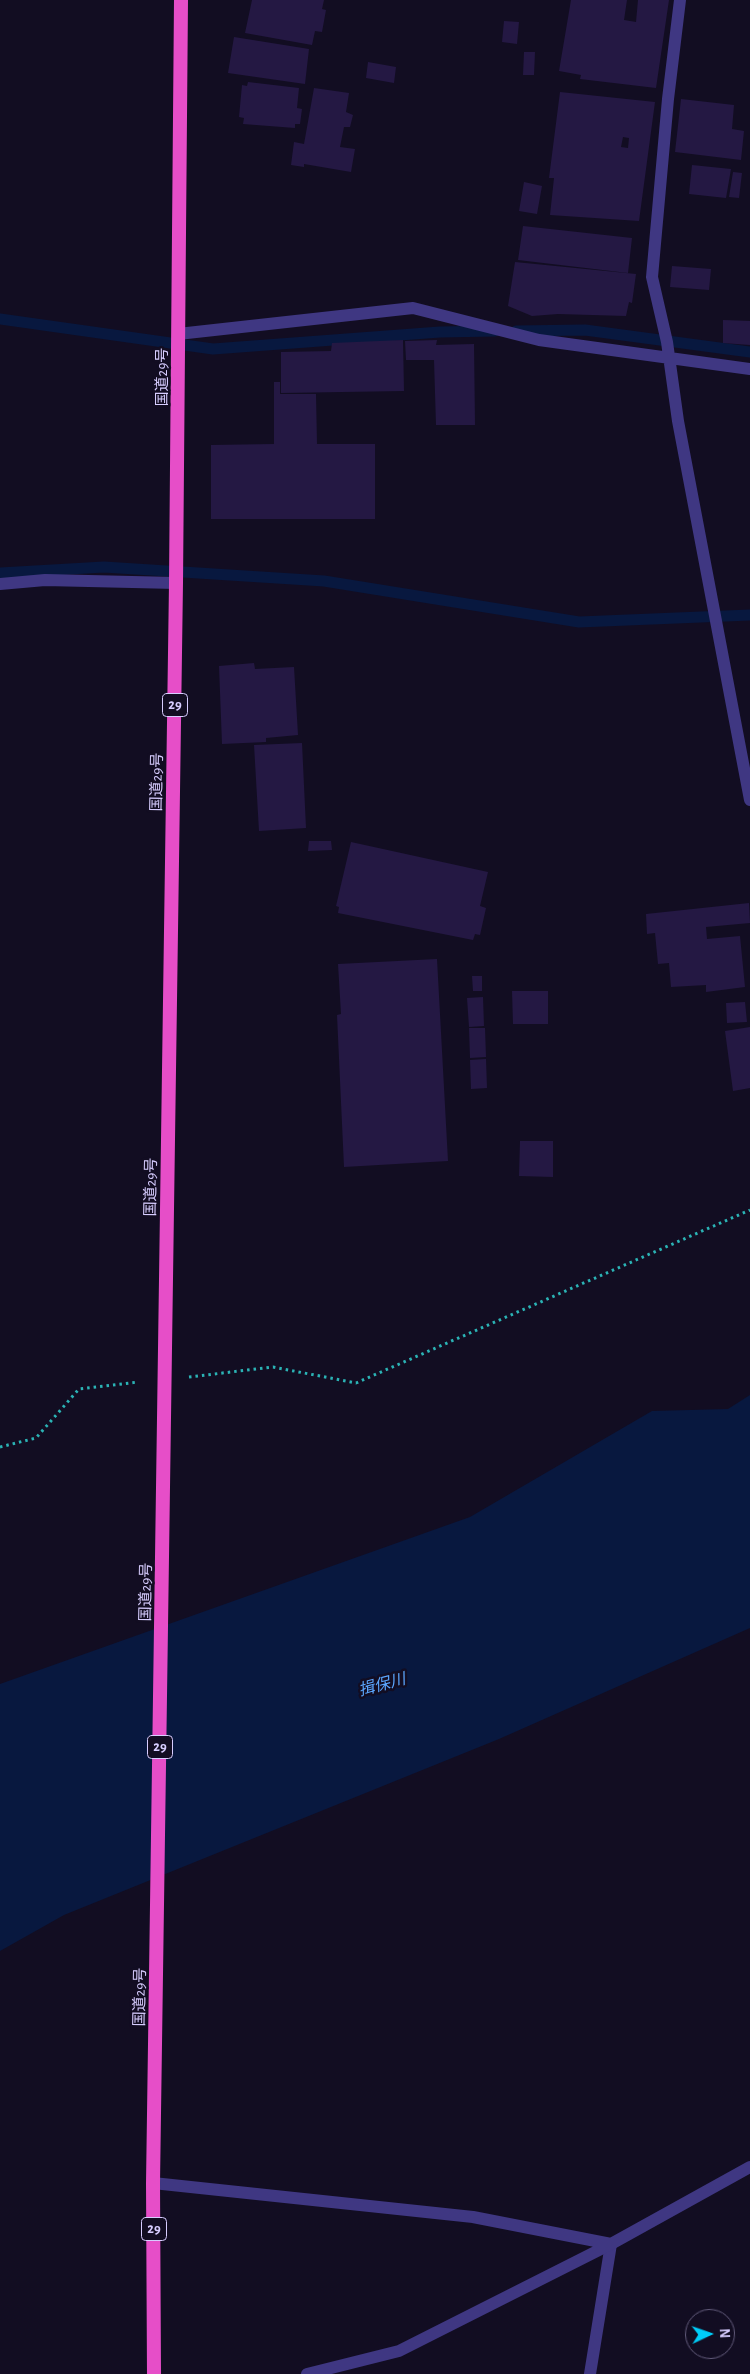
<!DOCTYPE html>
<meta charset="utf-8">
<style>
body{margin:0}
#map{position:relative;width:750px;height:2374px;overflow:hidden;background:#120d22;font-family:"Alegreya Sans",sans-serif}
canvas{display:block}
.north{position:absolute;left:685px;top:2309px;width:50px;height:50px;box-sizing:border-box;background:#120d22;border:1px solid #615a7a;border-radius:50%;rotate:87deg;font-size:14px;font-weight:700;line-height:20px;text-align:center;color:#d7cdff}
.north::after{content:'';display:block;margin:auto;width:18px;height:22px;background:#00cdf8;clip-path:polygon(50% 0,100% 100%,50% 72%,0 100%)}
</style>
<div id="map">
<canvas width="750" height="2374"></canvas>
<div class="north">N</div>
</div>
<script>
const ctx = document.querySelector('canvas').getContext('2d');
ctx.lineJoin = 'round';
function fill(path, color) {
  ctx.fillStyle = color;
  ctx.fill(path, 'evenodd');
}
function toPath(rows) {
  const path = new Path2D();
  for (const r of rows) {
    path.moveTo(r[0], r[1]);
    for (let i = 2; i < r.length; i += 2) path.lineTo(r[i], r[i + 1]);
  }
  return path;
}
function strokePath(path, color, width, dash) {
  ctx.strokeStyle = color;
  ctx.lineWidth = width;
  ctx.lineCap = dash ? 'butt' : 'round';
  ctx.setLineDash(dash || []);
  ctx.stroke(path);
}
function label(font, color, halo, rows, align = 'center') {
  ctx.font = font + ' "Alegreya Sans","Noto Sans JP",sans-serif';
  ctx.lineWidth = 5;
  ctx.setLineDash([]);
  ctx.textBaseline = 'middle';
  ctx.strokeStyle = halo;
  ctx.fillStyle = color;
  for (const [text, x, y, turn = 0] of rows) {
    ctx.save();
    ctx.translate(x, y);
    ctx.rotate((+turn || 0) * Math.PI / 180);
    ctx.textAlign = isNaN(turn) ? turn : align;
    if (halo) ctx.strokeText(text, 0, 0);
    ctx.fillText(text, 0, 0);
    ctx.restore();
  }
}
fill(toPath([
 [750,1395,750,1628,499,1739,64,1915,0,1951,0,1684,470,1517,652,1411,728,1409]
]), '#08183f');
strokePath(toPath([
 [0,319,213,349,440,332,495,331],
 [516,331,585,330,750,352],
 [0,573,104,567,324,581,579,622,750,615]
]), '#08183f', 11);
fill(toPath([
 [252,0,324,0,322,9,326,10,322,32,315,31,312,45,245,33],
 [571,0,627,0,624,20,636,22,638,0,669,0,656,88,580,79,581,75,559,71],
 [504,21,519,22,517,44,502,42],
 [234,37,309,49,305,84,228,73],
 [524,52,535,52,534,75,523,75],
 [368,62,396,67,394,83,366,78],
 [248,82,299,88,297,108,302,109,300,124,295,124,295,128,243,124,244,118,239,117,242,85,247,86],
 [314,88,349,93,346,112,353,115,350,127,344,127,340,147,355,149,351,172,304,164,304,167,291,165,294,142,304,144],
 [560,92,655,102,639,221,550,215,554,178,549,178],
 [623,137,629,138,628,148,621,147],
 [681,99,734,105,732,129,744,131,741,160,675,152],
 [692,165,731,169,726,198,689,194],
 [733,172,742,173,739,198,729,197],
 [524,182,542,186,537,214,519,211],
 [523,226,632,238,628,273,518,260],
 [515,262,636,274,632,303,629,302,626,316,558,314,532,316,508,306],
 [672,266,711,269,709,290,670,287],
 [723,320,750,321,750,345,723,343],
 [403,340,404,391,281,393,281,352,331,351,332,343],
 [437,340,436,345,474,344,475,425,436,425,434,360,406,360,405,341],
 [274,382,280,382,280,394,316,394,317,444,375,444,375,519,211,519,211,445,274,444],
 [254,663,255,669,294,667,298,735,266,738,266,742,222,744,219,666],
 [302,743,306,828,259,831,254,745],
 [309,841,331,841,332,850,308,851],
 [351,842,488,872,480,906,486,908,480,935,475,934,473,940,338,913,339,907,336,906],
 [749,903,750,923,706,927,707,939,740,936,745,987,706,992,706,985,671,987,669,963,658,964,655,933,647,934,646,914],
 [437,959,448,1161,344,1167,337,1015,341,1014,338,964],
 [472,976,482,976,482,991,473,991],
 [512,991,548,991,548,1024,513,1024],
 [483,997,484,1026,469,1027,467,998],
 [745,1002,747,1022,727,1023,726,1003],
 [750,1027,750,1088,733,1091,725,1031],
 [469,1028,485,1028,486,1057,470,1058],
 [486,1059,487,1088,471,1089,470,1060],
 [520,1141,553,1141,553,1177,519,1176]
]), '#241843');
strokePath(toPath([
 [189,1377,273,1367,356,1383,750,1210],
 [0,1447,36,1438,79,1389,138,1382]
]), '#2bb3b5', 3, [2.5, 4]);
strokePath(toPath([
 [680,0,668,99,652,277,667,342,678,421,750,800],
 [178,334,413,308,539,340,750,369],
 [0,584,45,580,176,583],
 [590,2374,611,2244]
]), '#3f3782', 12);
strokePath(toPath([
 [153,2183,473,2217,611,2244],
 [307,2374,399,2351,611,2244,750,2167]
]), '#3f3782', 12);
strokePath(toPath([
 [154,2374,153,2183,176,583,181,0]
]), '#e64ec8', 14);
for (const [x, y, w] of [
 [175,705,25],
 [160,1747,25],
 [154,2229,25]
]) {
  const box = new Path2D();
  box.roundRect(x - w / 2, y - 11.5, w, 23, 4);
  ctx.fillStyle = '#120d22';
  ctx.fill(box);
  strokePath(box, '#d7cdff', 1);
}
label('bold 14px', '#d7cdff', null, [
 ["29",175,705],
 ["29",160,1747],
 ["29",154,2229]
]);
label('15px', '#d7cdff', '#120d22', [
 ["国道29号",162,377,-90],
 ["国道29号",157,782,-89],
 ["国道29号",151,1187,-89],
 ["国道29号",146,1592,-89],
 ["国道29号",140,1997,-89]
]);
label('italic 16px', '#5ba7ff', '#120d22', [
 ["揖保川",382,1685,-15]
]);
</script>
